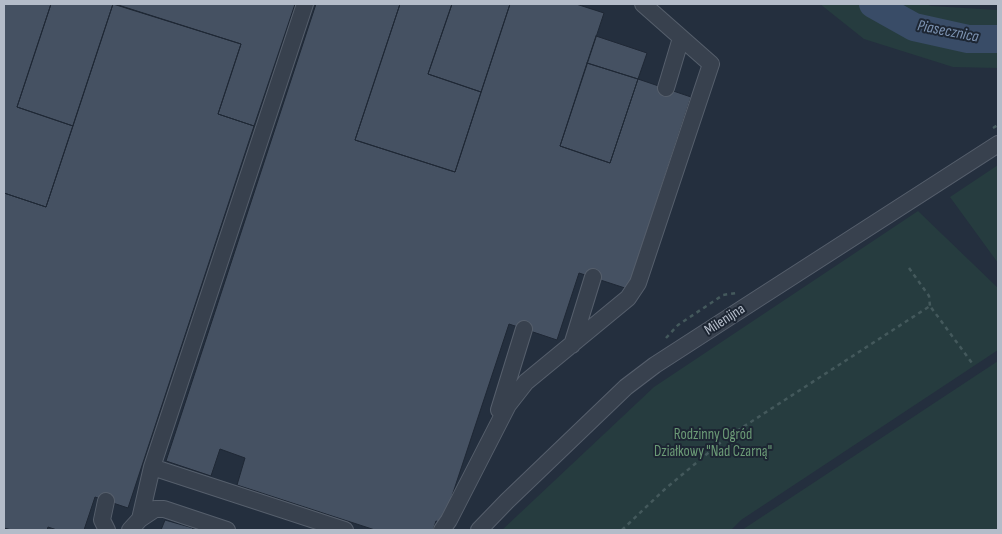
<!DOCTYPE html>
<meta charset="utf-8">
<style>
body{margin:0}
#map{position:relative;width:1002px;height:534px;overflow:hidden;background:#242f3e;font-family:"Sofia Sans Condensed",sans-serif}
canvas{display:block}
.frame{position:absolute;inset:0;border:5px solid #b4bcc9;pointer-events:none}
</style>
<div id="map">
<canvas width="1002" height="534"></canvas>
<div class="frame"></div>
</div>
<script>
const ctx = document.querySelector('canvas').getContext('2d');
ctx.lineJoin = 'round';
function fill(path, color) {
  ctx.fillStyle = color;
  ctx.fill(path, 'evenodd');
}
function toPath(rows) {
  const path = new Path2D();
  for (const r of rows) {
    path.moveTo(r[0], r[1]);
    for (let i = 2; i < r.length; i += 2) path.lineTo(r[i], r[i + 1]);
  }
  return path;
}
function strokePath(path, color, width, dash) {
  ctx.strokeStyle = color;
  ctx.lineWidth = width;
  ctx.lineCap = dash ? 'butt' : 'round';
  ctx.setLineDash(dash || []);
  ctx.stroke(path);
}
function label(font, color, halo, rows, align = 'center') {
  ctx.font = font + ' "Sofia Sans Condensed",sans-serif';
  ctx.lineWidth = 4;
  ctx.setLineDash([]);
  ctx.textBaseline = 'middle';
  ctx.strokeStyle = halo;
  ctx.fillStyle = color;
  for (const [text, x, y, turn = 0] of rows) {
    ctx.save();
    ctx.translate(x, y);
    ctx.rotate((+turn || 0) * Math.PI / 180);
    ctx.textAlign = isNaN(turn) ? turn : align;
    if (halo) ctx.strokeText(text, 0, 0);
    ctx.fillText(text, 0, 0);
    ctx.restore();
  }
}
fill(toPath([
 [820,4,926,4,931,6,998,10,998,68,953,67,864,39],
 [998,165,998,263,950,197],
 [918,211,998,288,998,350,741,520,731,530,502,530,654,387],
 [998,361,998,530,743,530,745,528]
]), '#263c3f');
strokePath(toPath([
 [873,4,914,27,968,39,998,39]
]), '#394c67', 28);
const building = toPath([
 [4,4,51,4,17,107,73,126,46,207,4,193,4,4],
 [51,4,113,4,73,126,17,107,51,4],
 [113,4,241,44,218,114,254,126,128,508,95,497,84,530,57,530,48,527,47,530,12,530,4,528,4,193,46,207,113,4],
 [115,4,295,4,254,126,218,114,241,44,115,4],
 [316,4,400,4,355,140,455,172,510,4,576,4,604,13,560,146,610,163,638,79,691,97,628,289,579,273,557,340,509,324,443,523,436,521,433,530,375,530,237,485,245,458,220,449,211,476,166,461,316,4],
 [400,4,452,4,428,74,481,92,455,172,355,140,400,4],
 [452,4,510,4,481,92,428,74,452,4],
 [596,36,647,53,638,79,587,63,596,36],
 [587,63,638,79,610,163,560,146,587,63],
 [165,520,193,528,192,530,161,530,165,520]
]);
fill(building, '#455162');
strokePath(building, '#1f2835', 1);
const minor = toPath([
 [305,4,152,467,345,530],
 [666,88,681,38],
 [572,345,593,277],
 [499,410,524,329],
 [106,501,102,520,107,530],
 [140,519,152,467],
 [130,530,140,519,155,509,164,509,227,530],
 [442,530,449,520,508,405,526,382,628,298,638,283,711,64,643,4],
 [479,530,507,501,626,387,655,365,751,303,998,144]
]);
strokePath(minor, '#565f6c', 18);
strokePath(toPath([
 [993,128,998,125],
 [909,268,929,296,930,306],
 [666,338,678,325,723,295,736,293],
 [622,530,665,489,726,438,930,306,972,363]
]), '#44595c', 2.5, [4, 4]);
strokePath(minor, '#38414e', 16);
label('15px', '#b4bcc9', '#1d2633', [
 ["Milenijna",725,320,-33]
]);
label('15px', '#6b9a76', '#1d2633', [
 ["Rodzinny Ogród",713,435],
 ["Działkowy \"Nad Czarną\"",713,452]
]);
label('italic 16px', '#7c92b1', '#1d2633', [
 ["Piasecznica",948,32,11]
]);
</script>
